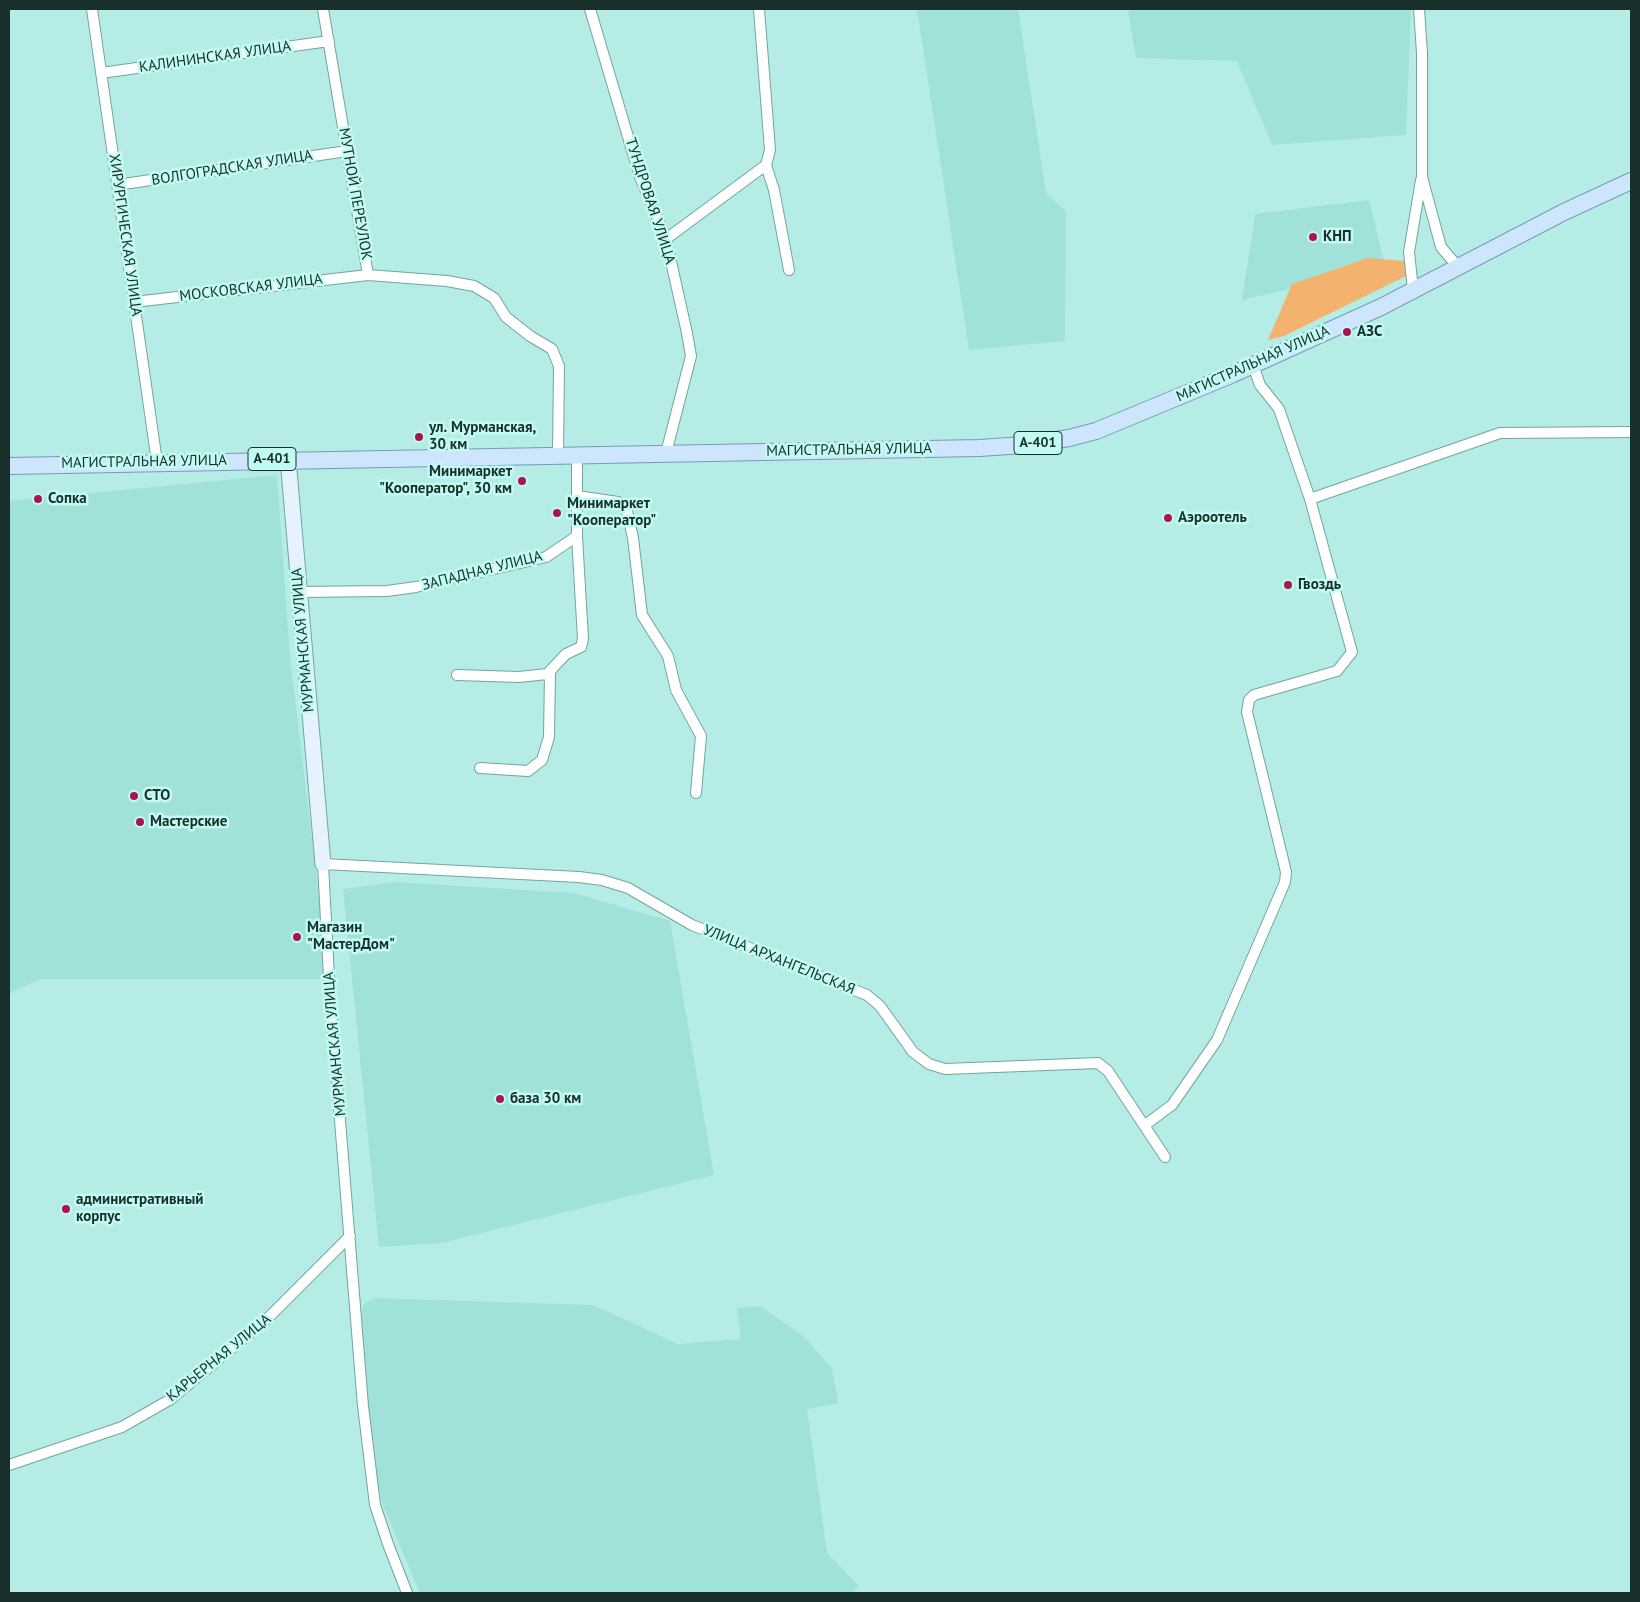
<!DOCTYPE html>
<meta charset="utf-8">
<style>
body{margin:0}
#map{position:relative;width:1640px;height:1602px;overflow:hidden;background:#b5ede6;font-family:"PT Sans",sans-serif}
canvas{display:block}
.frame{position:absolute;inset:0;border:10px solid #182f2c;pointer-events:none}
</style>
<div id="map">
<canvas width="1640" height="1602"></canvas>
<div class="frame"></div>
</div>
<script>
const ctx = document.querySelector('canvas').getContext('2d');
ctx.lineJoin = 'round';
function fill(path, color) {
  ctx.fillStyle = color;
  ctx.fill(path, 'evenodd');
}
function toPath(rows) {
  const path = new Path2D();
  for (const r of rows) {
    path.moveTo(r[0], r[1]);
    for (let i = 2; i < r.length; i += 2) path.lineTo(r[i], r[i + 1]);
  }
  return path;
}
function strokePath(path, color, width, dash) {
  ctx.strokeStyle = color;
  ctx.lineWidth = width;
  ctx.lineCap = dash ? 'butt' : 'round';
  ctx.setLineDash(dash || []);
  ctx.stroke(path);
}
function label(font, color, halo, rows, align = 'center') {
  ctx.font = font + ' "PT Sans",sans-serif';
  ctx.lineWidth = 5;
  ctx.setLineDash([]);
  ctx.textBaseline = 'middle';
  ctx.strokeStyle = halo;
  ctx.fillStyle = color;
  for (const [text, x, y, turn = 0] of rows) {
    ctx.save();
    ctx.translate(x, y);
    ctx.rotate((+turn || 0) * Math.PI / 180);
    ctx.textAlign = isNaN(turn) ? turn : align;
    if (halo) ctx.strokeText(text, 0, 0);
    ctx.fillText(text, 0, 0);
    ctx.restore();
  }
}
fill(toPath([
 [917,9,1018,9,1046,193,1066,211,1065,341,969,350],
 [1128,9,1411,9,1406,135,1272,145,1237,61,1136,58],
 [1369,200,1385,266,1242,300,1255,214],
 [277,475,290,658,329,979,40,979,9,994,9,501],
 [397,882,574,893,670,921,714,1175,442,1243,379,1247,343,889],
 [374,1298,593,1305,678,1344,741,1339,737,1308,760,1306,802,1335,832,1368,838,1403,807,1409,827,1553,859,1586,852,1593,420,1593,382,1503,374,1467,366,1397,361,1313,364,1304]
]), '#a0e2da');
fill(toPath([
 [1368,258,1405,261,1406,276,1284,336,1268,340,1292,284]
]), '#f3b36f');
const street = toPath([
 [92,9,157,462],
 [323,9,368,275],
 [590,9,640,177,666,239,687,333,691,356,666,453],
 [759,9,770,150,766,165,774,190,789,270],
 [1419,9,1422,53,1422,177,1441,247,1458,267],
 [101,73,329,41],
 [117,185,347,151],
 [666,239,766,165],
 [1413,290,1409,252,1421,180],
 [134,302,368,275,447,281,474,286,494,298,506,317,530,336,552,349,559,366,558,454],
 [577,496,618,502,627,511,633,538,642,615,668,656,676,690,701,736,696,793],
 [1310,499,1500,433,1631,432],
 [299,592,387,591,416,587,546,557,577,536,577,454],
 [457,675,519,677,547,674,566,654,581,647,583,639,577,536],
 [480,768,528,771,542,760,549,737,550,672],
 [1145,1125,1172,1105,1217,1040,1285,882,1286,872,1247,712,1249,700,1254,695,1337,671,1352,652,1310,499,1279,409,1260,385,1253,365],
 [9,1465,122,1427,171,1399,268,1318,350,1236],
 [407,1593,388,1544,375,1505,363,1406,330,996,323,864,579,877,602,880,628,888,692,925,867,995,880,1006,913,1052,929,1064,945,1069,1098,1063,1108,1071,1165,1157]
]);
const secondary = toPath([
 [288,459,323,864]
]);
const primary = toPath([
 [9,466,979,448,1024,445,1069,438,1096,431,1231,375,1381,307,1564,212,1631,181]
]);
strokePath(street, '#70a69f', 12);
strokePath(secondary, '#70a69f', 17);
strokePath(primary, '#789bb3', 18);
strokePath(street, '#fff', 10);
strokePath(secondary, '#e6f2fe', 15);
strokePath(primary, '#cde6fd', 16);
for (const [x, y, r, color] of [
 [1313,237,5,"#a8154d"],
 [1347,332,5,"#a8154d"],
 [419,437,5,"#a8154d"],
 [522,481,5,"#a8154d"],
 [38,499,5,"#a8154d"],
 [557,513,5,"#a8154d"],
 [1168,518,5,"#a8154d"],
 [1288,585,5,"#a8154d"],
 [134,796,5,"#a8154d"],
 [140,822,5,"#a8154d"],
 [297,937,5,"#a8154d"],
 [500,1099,5,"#a8154d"],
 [66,1209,5,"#a8154d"]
]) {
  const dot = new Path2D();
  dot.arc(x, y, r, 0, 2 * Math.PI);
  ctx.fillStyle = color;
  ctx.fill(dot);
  strokePath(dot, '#c2fbf3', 2);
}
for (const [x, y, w] of [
 [1038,443,48],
 [272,459,48]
]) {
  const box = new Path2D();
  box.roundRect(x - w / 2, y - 11.5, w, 23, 4);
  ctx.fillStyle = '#c2fbf3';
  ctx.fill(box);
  strokePath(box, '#182f2c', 1);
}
label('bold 14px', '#182f2c', null, [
 ["А-401",1038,443],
 ["А-401",272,459]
]);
label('15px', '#182f2c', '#c2fbf3', [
 ["КАЛИНИНСКАЯ УЛИЦА",215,57,-8],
 ["ВОЛГОГРАДСКАЯ УЛИЦА",232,168,-9],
 ["МУТНОЙ ПЕРЕУЛОК",355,194,80],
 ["ТУНДРОВАЯ УЛИЦА",650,201,72],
 ["ХИРУРГИЧЕСКАЯ УЛИЦА",125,235,82],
 ["МОСКОВСКАЯ УЛИЦА",251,288,-7],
 ["МАГИСТРАЛЬНАЯ УЛИЦА",1253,364,-24],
 ["МАГИСТРАЛЬНАЯ УЛИЦА",849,450,-1],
 ["МАГИСТРАЛЬНАЯ УЛИЦА",144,462,-1],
 ["ЗАПАДНАЯ УЛИЦА",482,571,-14],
 ["МУРМАНСКАЯ УЛИЦА",303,640,-95],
 ["УЛИЦА АРХАНГЕЛЬСКАЯ",779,960,22],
 ["МУРМАНСКАЯ УЛИЦА",335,1044,-95],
 ["КАРЬЕРНАЯ УЛИЦА",219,1358,-39]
]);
label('bold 15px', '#182f2c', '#c2fbf3', [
 ["КНП",1323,237],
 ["АЗС",1357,332],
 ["ул. Мурманская,",429,428],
 ["30 км",429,445],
 ["Минимаркет",512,472,"right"],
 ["\"Кооператор\", 30 км",512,489,"right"],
 ["Сопка",48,499],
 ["Минимаркет",567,504],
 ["\"Кооператор\"",567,521],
 ["Аэроотель",1178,518],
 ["Гвоздь",1298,585],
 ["СТО",144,796],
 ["Мастерские",150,822],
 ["Магазин",307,928],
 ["\"МастерДом\"",307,945],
 ["база 30 км",510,1099],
 ["административный",76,1200],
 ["корпус",76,1217]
], 'left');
</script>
